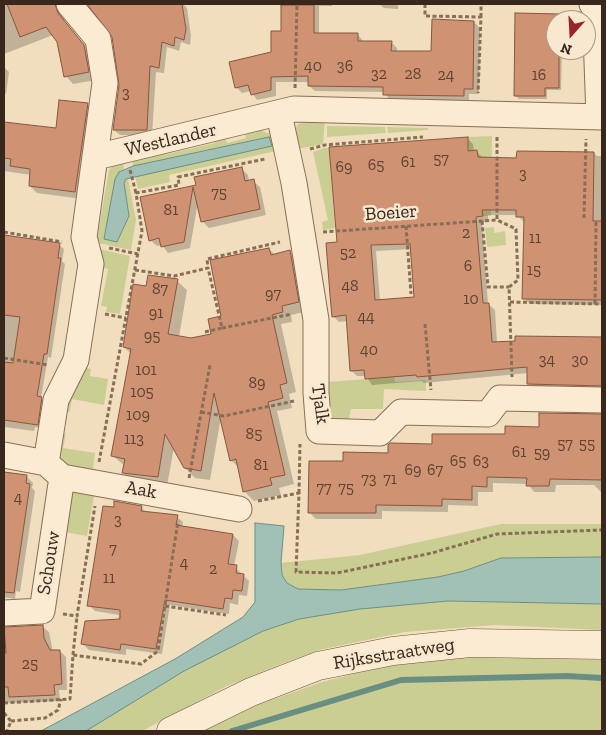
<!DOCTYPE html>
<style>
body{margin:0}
#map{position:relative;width:606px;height:735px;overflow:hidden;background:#f0debf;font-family:"Zilla Slab",serif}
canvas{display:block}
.frame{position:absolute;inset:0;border:5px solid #38271c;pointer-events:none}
.north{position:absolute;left:546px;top:10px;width:50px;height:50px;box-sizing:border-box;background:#f7e8cf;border:1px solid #ab9b87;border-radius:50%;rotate:199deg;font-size:14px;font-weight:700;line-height:20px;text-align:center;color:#38271c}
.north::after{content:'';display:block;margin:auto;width:18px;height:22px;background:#9a242d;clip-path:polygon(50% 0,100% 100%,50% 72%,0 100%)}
</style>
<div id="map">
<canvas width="606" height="735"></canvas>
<div class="frame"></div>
<div class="north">N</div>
</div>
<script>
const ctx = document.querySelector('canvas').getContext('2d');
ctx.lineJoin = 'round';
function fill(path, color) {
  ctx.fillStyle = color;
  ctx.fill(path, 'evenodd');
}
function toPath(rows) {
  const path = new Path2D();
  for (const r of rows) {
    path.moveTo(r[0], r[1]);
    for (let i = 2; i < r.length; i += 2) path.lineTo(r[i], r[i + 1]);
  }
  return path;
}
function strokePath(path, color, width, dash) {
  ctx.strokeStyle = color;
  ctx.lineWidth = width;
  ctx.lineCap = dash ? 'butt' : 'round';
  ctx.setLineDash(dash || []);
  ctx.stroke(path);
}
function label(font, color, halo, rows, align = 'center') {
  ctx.font = font + ' "Zilla Slab",serif';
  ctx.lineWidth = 5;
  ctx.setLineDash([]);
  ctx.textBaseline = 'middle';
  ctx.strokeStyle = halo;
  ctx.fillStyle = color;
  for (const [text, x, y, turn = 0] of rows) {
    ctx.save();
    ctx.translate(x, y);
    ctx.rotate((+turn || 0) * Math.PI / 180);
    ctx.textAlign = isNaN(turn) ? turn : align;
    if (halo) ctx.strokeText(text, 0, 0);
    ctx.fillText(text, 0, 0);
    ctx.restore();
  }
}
fill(toPath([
 [325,118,323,144,297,149,295,130,298,124],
 [327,126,385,127,386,133,327,137],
 [387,127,428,128,428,130,388,133],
 [259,130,270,134,273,139,276,151,169,175,170,182,138,189,135,176,271,145,269,137,133,166,132,157,165,149,167,154,215,143,214,137,224,135,227,143,246,138,245,133],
 [492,136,491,216,482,216,477,151,469,151,468,137],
 [324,148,329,148,335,228,323,230,322,222,328,220,313,152],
 [123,161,124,169,119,172,118,241,129,216,124,183,128,178,136,220,131,250,98,243,97,239,109,170,113,165],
 [494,227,494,233,505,231,506,245,487,247,485,228],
 [99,249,130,256,120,314,106,312,107,307,101,306,108,269,101,267],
 [83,367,91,369,90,376,108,379,104,405,72,399,69,413,65,409,67,394,82,376],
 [394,377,395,382,426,380,426,391,384,389,383,409,351,409,348,423,332,422,328,382],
 [61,433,66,434,63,448,95,453,92,477,57,463],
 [71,492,94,496,87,536,64,532],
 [501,524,602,524,602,557,501,558,464,571,438,577,341,590,298,589,287,583,282,575,281,563,360,555],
 [448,601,602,604,602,630,495,625,405,632,319,650,281,664,227,686,142,731,65,731,162,680,263,631,299,619,360,609],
 [455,656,515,656,602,660,602,731,203,731,260,704,322,682,392,664]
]), '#cbce92');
const water = toPath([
 [269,137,272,146,126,179,124,183,129,216,117,242,104,239,115,179,119,172,133,166,269,137],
 [255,523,284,526,281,563,282,575,287,583,298,589,341,590,438,577,464,571,501,558,602,557,602,604,448,601,360,609,299,619,263,631,184,671,86,731,41,731,175,659,243,617,255,602,255,523]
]);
fill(water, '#a2c1b6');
strokePath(water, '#698f83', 1);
fill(toPath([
 [4,4,62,4,62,14,65,22,92,54,96,80,73,84,66,76,58,41,53,35,4,54],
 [88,4,149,4,149,6,183,4,187,8,191,36,190,45,181,42,179,51,167,47,164,73,156,72,152,135,120,135,114,130,120,81,113,36,110,29],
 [282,4,332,4,332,6,319,6,319,34,358,35,364,42,391,42,397,48,397,52,433,52,474,22,480,28,479,94,469,94,469,101,390,100,384,92,315,91,309,86,309,82,276,82,276,96,257,100,251,91,242,93,236,87,272,53,282,32],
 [379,4,398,4,398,9,384,8],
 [517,15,559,15,562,18,562,20,556,20,556,50,562,50,561,90,547,90,547,99,519,99,516,96],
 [4,67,9,72,6,94,4,93],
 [87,105,95,112,82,199,37,193,30,186,31,175,4,171,4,123,57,130],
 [467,138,473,144,474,152,477,152,483,158,518,159,594,153,597,156,602,156,602,305,530,304,524,298,525,223,517,215,488,215,488,222,482,222,488,304,495,310,497,343,516,342,516,337,602,338,602,391,534,390,528,384,528,373,424,383,422,381,372,385,366,376,357,376,351,370,347,321,339,322,333,316,338,243],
 [412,249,415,298,380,301,376,251],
 [242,169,248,175,249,181,253,181,260,187,266,215,209,228,202,221,198,202,190,248,168,253,162,245,157,246,150,240,141,198,197,186],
 [4,236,59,245,64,249,62,261,65,264,51,358,48,357,41,398,46,403,41,428,35,427,34,431,4,427],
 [269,249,275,255,290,252,300,261,308,311,291,315,292,322,281,324,296,392,289,394,292,408,277,411,294,484,279,488,281,495,254,501,244,491,239,468,231,460,221,417,210,480,195,478,185,468,174,447,167,486,133,483,123,473,125,466,113,456,131,354,124,347,147,287,177,281,187,290,179,337,191,339,213,334],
 [540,414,602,415,602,493,594,485,556,485,555,492,534,492,528,484,493,483,493,492,478,492,478,506,448,505,448,512,382,511,382,519,316,519,309,512,344,462,434,445,506,436,540,428],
 [4,473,27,477,33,483,32,488,35,491,20,592,16,591,15,599,4,597],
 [141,507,147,513,177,517,183,522,182,527,233,535,239,541,234,566,249,581,247,596,239,595,238,605,230,603,229,614,170,605,162,654,126,649,126,655,89,650,83,644,118,620,119,615,95,611,89,605],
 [43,627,49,632,53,652,60,651,66,657,67,690,59,690,60,701,4,703,4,628]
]), '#0003');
strokePath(toPath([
 [232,731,401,680,567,676,602,678]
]), '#698f83', 6);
const building = toPath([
 [7,4,55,4,58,13,84,45,89,72,64,77,57,42,46,27,20,37,7,4],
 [87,4,182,4,186,29,184,40,175,37,174,46,162,42,159,68,150,66,147,130,113,130,119,85,112,37,87,4],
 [281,5,314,5,314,33,358,33,358,41,392,41,391,51,431,51,432,19,474,21,473,89,464,89,464,96,383,95,383,87,308,86,308,76,271,77,271,90,251,95,248,85,235,88,229,62,271,52,271,31,281,31,281,5],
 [515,13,560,14,560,20,556,20,556,50,559,50,559,88,545,88,545,96,514,96,515,13],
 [59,100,88,103,75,192,29,186,30,169,10,166,11,159,4,158,4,122,56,128,59,100],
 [468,137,468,151,477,150,478,157,516,158,517,151,594,152,593,221,602,221,602,300,522,299,524,217,516,217,516,210,482,210,483,216,476,217,483,303,489,303,492,342,515,341,515,336,602,337,602,386,527,384,527,367,417,377,416,375,365,379,364,370,350,371,346,315,332,317,330,295,326,243,337,242,329,147,468,137],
 [410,244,414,297,375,300,371,245,410,244],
 [242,167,245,181,254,179,260,209,201,222,193,187,184,242,161,247,159,238,149,241,140,197,196,185,194,177,242,167],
 [4,235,60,243,58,258,61,258,47,354,44,354,37,396,42,397,38,425,4,420,4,362,13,363,20,317,4,315,4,235],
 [269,248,271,255,290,250,299,302,282,306,283,312,272,315,287,383,280,385,283,398,268,402,285,475,270,478,272,485,243,492,236,459,230,461,214,393,201,471,184,468,165,434,158,477,122,473,125,459,111,456,131,349,123,347,133,284,146,286,148,275,178,279,168,334,191,338,211,334,208,319,221,316,210,260,269,248],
 [539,413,602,414,602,480,550,479,549,486,526,486,527,478,487,477,487,487,472,486,472,500,442,499,442,506,376,505,376,513,308,513,309,461,343,461,343,452,388,453,388,445,390,443,432,444,432,434,505,434,505,426,539,427,539,413],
 [4,472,27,475,26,483,30,484,14,593,4,592,4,472],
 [114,501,142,506,141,511,178,515,176,525,233,534,228,564,237,565,236,573,244,574,242,591,233,590,232,599,225,598,223,609,165,600,156,649,121,644,120,650,81,644,85,621,120,619,120,610,87,606,103,506,114,507,114,501],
 [43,625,44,638,50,650,60,650,62,684,54,685,55,695,9,697,8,687,4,687,4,653,6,653,4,627,43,625]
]);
fill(building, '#cf9373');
strokePath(building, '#89553b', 1);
const street = toPath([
 [592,4,595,6,599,117],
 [279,114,294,183,316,320,316,393,319,431,380,433,401,412,488,414,500,398,602,400],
 [96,157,294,109,602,117],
 [4,455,46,463],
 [46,463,56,400,76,360,91,264,84,237,105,83,98,39,69,4],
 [46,463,62,477,239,509],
 [4,613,42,611,62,477]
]);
const secondary = toPath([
 [171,731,251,692,318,666,393,651,470,643,602,645]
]);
strokePath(street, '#896e56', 27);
strokePath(secondary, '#6a4f3a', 29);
strokePath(toPath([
 [425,4,425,16,481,17,478,93],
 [481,17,481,4],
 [295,88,297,4],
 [497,137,497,220,516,229,518,280,509,287,512,377],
 [310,149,325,145,423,137],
 [130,170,136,193],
 [584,218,586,139],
 [482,221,488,287,509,287],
 [406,226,411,294],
 [4,232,62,242],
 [323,232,497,220],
 [109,248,138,254],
 [135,270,174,276,208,268,207,259,280,242],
 [510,302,602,304],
 [595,304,596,222],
 [105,314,126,318],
 [425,324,431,390],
 [222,328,292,314],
 [205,332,222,328,208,268],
 [4,358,48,365],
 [201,412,224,416,294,401],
 [99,462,142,231,136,193,179,185,178,177,265,159],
 [189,478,210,365],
 [299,493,300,444],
 [258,501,299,493,296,572,337,573,432,553,497,534,602,530],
 [165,606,226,615],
 [63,614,77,616,95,506],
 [73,655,77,616],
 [4,703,70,699,73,655,141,664,158,651,178,521],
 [4,713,11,721,7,731],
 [11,721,45,718,58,710,61,699]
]), '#896e56', 3, [4, 2.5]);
strokePath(street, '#faebd2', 25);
strokePath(secondary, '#faebd2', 28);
label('16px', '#5e4232', null, [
 ["40",313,66],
 ["36",345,66],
 ["32",379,74],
 ["28",413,74],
 ["24",446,75],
 ["16",539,75],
 ["3",126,93],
 ["57",441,159],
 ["61",408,162],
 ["65",376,165],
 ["69",344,167],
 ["3",523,174],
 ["75",219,193],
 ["81",171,210],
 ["2",466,233],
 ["11",535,238],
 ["52",348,253],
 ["6",468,266],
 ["15",534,270],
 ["48",350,286],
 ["87",160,289],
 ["97",273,294],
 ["10",471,299],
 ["91",156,313],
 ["44",366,317],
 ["95",152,336],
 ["40",369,350],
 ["34",547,360],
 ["30",580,360],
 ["101",146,370],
 ["89",257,383],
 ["105",142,392],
 ["109",138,415],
 ["85",254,434],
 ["113",134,439],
 ["57",565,444],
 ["55",587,444],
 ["61",519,452],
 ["59",542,453],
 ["65",458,461],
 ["63",481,461],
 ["81",261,465],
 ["69",413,470],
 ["67",435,470],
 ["73",369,479],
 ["71",390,479],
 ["77",324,488],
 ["75",346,488],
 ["4",18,498],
 ["3",118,520],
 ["7",113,549],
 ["4",184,563],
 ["2",213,569],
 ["11",109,578],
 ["25",30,664]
]);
label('19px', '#38271c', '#f7e8cf', [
 ["Westlander",171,140,-13],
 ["Boeier",391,213,-4],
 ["Tjalk",320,404,82],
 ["Aak",141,490,10],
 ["Schouw",49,563,-81],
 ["Rijksstraatweg",394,654,-9]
]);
</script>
